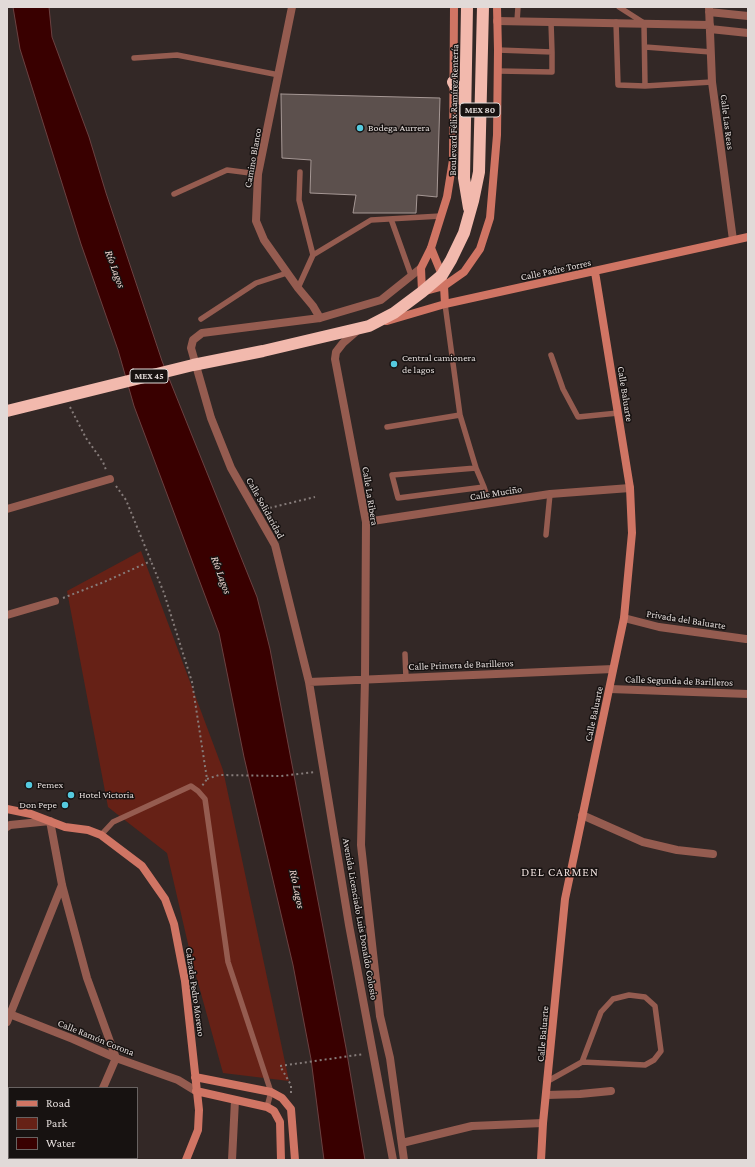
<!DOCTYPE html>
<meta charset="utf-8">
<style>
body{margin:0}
#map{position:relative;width:755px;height:1167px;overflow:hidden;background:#332826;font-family:"Crimson Pro",serif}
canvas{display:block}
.frame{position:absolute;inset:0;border:8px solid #e1dad8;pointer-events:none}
.legend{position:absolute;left:8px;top:1087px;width:130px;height:72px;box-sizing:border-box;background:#171211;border:1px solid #686261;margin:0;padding:5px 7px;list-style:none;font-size:12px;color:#e1dad8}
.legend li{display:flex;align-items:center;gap:8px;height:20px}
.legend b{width:20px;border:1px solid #686261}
</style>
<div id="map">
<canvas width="755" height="1167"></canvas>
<div class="frame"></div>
<ul class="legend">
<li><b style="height:5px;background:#d07564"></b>Road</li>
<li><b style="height:11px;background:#662116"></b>Park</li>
<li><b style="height:11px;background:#390000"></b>Water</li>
</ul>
</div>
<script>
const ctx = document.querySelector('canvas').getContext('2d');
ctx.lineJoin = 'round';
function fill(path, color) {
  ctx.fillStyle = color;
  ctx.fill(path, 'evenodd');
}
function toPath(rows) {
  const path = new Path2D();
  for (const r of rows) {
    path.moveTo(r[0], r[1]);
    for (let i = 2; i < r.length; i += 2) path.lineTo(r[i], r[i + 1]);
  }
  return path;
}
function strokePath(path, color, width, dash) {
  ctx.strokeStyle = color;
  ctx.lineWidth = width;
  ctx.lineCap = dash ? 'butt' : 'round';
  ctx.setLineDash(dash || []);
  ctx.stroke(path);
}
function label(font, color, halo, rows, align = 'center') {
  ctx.font = font + ' "Crimson Pro",serif';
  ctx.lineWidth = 3;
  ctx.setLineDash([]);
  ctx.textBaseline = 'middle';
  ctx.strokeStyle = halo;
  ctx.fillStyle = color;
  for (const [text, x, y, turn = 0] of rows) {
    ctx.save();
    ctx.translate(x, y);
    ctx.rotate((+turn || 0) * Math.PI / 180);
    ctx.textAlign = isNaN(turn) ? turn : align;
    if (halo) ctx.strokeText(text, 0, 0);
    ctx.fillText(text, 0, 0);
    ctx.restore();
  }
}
fill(toPath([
 [141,551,223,770,289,1081,223,1073,192,961,167,853,108,807,67,591]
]), '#662116');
const water = toPath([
 [13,7,49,7,52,37,89,137,106,193,162,361,257,597,270,649,346,1048,365,1160,324,1160,311,1059,293,965,244,757,219,633,134,406,118,350,81,244,20,49,13,7]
]);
fill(water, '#390000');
strokePath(water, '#6b4141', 1);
const building = toPath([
 [281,94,440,98,437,197,417,195,416,213,353,213,356,195,310,193,311,160,282,158,281,94]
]);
fill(building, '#5c504d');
strokePath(building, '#a69895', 1);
strokePath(toPath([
 [70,407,86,438,103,462,106,470],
 [116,486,126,500,164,593,192,682,207,779,202,786],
 [265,509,315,497],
 [63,598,104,582,151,561],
 [207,779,219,775,281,776,315,772],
 [291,1093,291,1085,280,1066,364,1054]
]), '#867c7a', 2, [2, 3]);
strokePath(toPath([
 [517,21,518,7],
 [551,22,552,52],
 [616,22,618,85,645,86,644,23,619,7],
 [645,47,711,52],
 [134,58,177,55,279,75],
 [498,71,552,72,552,52,498,50],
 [645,86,712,82],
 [174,194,227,170,258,174],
 [391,219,411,275],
 [313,255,371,220,441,216],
 [298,288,313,255,299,200,300,172],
 [445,304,460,415,476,468],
 [201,319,256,283,287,273],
 [551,355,563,389,578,417,618,413],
 [387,427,460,415],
 [484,487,398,498,392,475,476,468,484,487,487,496],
 [546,535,550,494],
 [405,654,406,678],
 [101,835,113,822,191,786,198,791,205,799,228,962,271,1092,267,1107],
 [548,1081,582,1062,601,1012,613,999,629,995,645,997,655,1006,661,1051,654,1060,645,1065,582,1062]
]), '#955c50', 5.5);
strokePath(toPath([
 [292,7,258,174,256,221,264,240,298,288,313,306,320,318],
 [709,7,712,82,733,240],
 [709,12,748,16],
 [497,21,710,25],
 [710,29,748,33],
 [358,330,343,343,336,352,335,359,366,522,365,679,361,845,380,1016,390,1058,404,1160],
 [7,509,110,479],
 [366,522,550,494,630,488],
 [7,615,55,601],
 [624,618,659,627,746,639],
 [309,682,613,669],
 [610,689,748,694],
 [582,815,643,842,677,850,713,854],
 [7,827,10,825,50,821,62,885,87,978,116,1058,103,1088],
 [7,1013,73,1039,116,1058,178,1080,196,1091],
 [7,1022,62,885],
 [547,1095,580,1094,611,1091],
 [7,1121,9,1122],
 [402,1143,472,1126,543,1123],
 [90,1158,94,1160],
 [69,1160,71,1158],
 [232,1160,235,1100],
 [393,1160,349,925,309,682,275,545,231,468,211,418,191,348,193,340,202,333,320,318,381,300,421,268]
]), '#955c50', 8);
strokePath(toPath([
 [454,7,453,160,447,197,431,248,421,268,422,292,444,286,464,272,480,249,490,218,497,135,498,50,497,7],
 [431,248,442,275,444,286,445,304],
 [387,321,445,304,748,237],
 [7,809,31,814,65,827,88,830,101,835,142,866,165,899,174,924,185,981,199,1110,198,1130,186,1160],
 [195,1077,271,1092,282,1098,291,1109,295,1160],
 [196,1091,267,1107,274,1111,280,1122,281,1160],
 [541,1160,543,1123,565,899,624,618,632,533,630,488,595,272]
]), '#d07564', 8);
strokePath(toPath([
 [467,7,464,178,469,208],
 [453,82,465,103],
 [7,411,193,365,263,351,369,326,394,313,422,292,442,275,451,260,464,233,473,201,479,172,483,7]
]), '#f2b9ad', 12);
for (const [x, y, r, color] of [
 [360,128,4,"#55cadf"],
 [394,364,4,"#55cadf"],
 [29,785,4,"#55cadf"],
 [71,795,4,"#55cadf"],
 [65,805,4,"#55cadf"]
]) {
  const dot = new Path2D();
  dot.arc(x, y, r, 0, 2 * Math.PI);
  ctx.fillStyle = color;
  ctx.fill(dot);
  strokePath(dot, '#171211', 1.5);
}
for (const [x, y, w] of [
 [480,110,40],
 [149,376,38]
]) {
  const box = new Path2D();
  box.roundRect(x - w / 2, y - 7, w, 14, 3);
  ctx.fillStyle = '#171211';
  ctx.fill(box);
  strokePath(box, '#e1dad8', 1);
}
label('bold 9px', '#e1dad8', null, [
 ["MEX 80",480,110],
 ["MEX 45",149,376]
]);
label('10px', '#e1dad8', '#171211', [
 ["Boulevard Félix Ramírez Rentería",454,110,-89],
 ["Calle Las Reas",727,122,83],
 ["Camino Blanco",253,158,-80],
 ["Calle Padre Torres",556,270,-12],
 ["Calle Baluarte",625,394,81],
 ["Calle Muciño",496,493,-9],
 ["Calle La Ribera",370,496,81],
 ["Calle Solidaridad",265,508,61],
 ["Privada del Baluarte",686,620,9],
 ["Calle Primera de Barilleros",461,665,-2],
 ["Calle Segunda de Barilleros",679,681,2],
 ["Calle Baluarte",594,714,-78],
 ["Avenida Licenciado Luis Donaldo Colosio",360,919,80],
 ["Calzada Pedro Moreno",195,992,82],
 ["Calle Baluarte",543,1034,-85],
 ["Calle Ramón Corona",96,1038,22]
]);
label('10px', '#e1dad8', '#171211', [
 ["Bodega Aurrera",368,128],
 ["Central camionera",402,358],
 ["de lagos",402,370],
 ["Pemex",37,785],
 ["Hotel Victoria",79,795],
 ["Don Pepe",57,805,"right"]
], 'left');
label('italic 11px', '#f6ddd7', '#171211', [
 ["Río Lagos",115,269,70],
 ["Río Lagos",221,575,70],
 ["Río Lagos",297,889,78]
]);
ctx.letterSpacing = '1px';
label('12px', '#eddedb', '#171211', [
 ["DEL CARMEN",560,872]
]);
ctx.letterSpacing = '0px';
</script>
